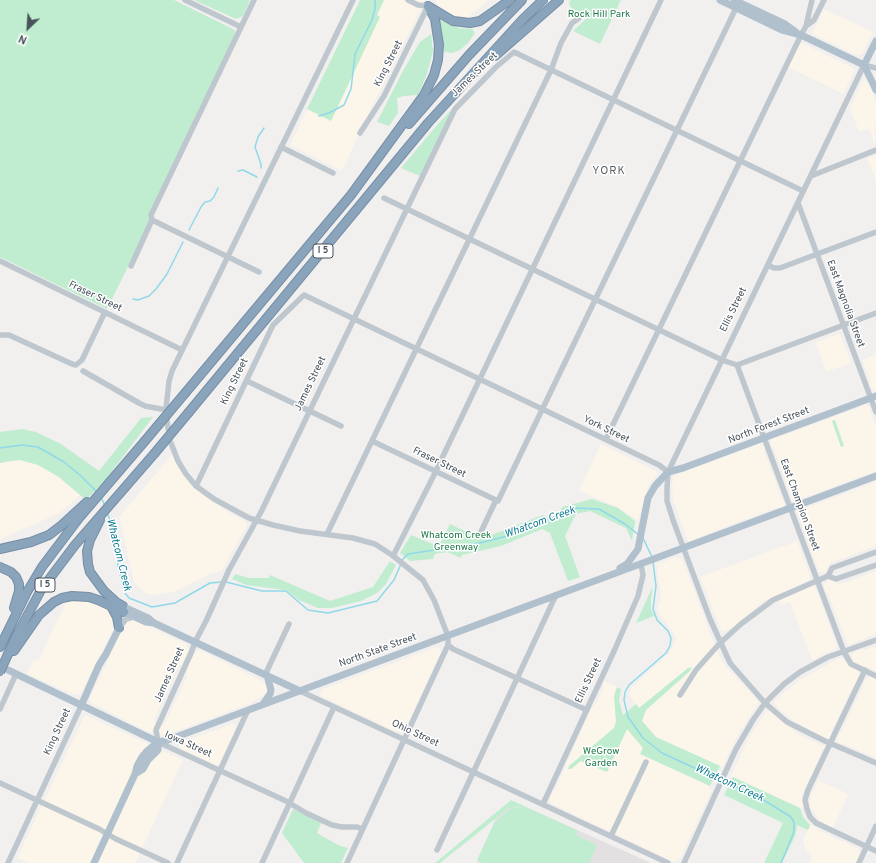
<!DOCTYPE html>
<style>
body{margin:0}
#map{position:relative;width:876px;height:863px;overflow:hidden;background:#f2efef;font-family:Overpass,sans-serif}
canvas{display:block}
.north{position:absolute;left:8px;top:8px;width:40px;height:40px;-webkit-text-stroke:3px #fff;paint-order:stroke;rotate:205deg;font-size:11px;font-weight:700;line-height:16px;text-align:center;color:#48535c}
.north::after{content:'';display:block;margin:auto;width:14px;height:18px;background:#48535c;clip-path:polygon(50% 0,100% 100%,50% 72%,0 100%)}
</style>
<div id="map">
<canvas width="876" height="863"></canvas>
<div class="north">N</div>
</div>
<script>
const ctx = document.querySelector('canvas').getContext('2d');
ctx.lineJoin = 'round';
function fill(path, color) {
  ctx.fillStyle = color;
  ctx.fill(path, 'evenodd');
}
function toPath(rows) {
  const path = new Path2D();
  for (const r of rows) {
    path.moveTo(r[0], r[1]);
    for (let i = 2; i < r.length; i += 2) path.lineTo(r[i], r[i + 1]);
  }
  return path;
}
function strokePath(path, color, width, dash) {
  ctx.strokeStyle = color;
  ctx.lineWidth = width;
  ctx.lineCap = dash ? 'butt' : 'round';
  ctx.setLineDash(dash || []);
  ctx.stroke(path);
}
function label(font, color, halo, rows, align = 'center') {
  ctx.font = font + ' Overpass,sans-serif';
  ctx.lineWidth = 3;
  ctx.setLineDash([]);
  ctx.textBaseline = 'middle';
  ctx.strokeStyle = halo;
  ctx.fillStyle = color;
  for (const [text, x, y, turn = 0] of rows) {
    ctx.save();
    ctx.translate(x, y);
    ctx.rotate((+turn || 0) * Math.PI / 180);
    ctx.textAlign = isNaN(turn) ? turn : align;
    if (halo) ctx.strokeText(text, 0, 0);
    ctx.fillText(text, 0, 0);
    ctx.restore();
  }
}
fill(toPath([
 [359,0,425,0,363,125,342,171,290,145],
 [436,0,489,0,463,21,456,19,442,11,437,6],
 [824,9,873,32,862,54,857,55,812,34],
 [802,43,853,68,854,72,843,94,788,67,799,44],
 [864,80,869,83,876,102,875,146,869,129,859,132,850,108,862,82],
 [876,155,876,181,867,158],
 [840,334,851,363,826,372,816,342],
 [876,354,876,392,875,392,871,388,870,384,870,381,862,360],
 [865,404,870,407,870,411,876,427,876,471,801,499,797,502,792,501,791,495,774,449,771,445,771,440,773,438,780,435,782,436,858,408,860,405],
 [758,443,764,446,764,452,782,499,785,503,784,507,781,508,778,507,694,539,693,541,688,541,674,502,672,488,673,477,680,473,752,447],
 [601,444,656,471,657,474,648,486,638,521,618,507,591,496,579,490],
 [172,455,180,470,191,484,203,495,233,515,246,521,247,525,222,571,212,573,174,592,153,595,145,593,140,589,134,581,119,517],
 [20,460,38,465,49,470,80,495,60,513,0,539,0,463,11,461],
 [876,482,876,546,830,563,827,572,824,573,819,572,797,511],
 [797,541,810,575,810,580,764,601,732,628,724,631,721,630,700,577],
 [677,557,682,559,719,656,727,668,759,702,737,736,723,767,656,737,642,721,646,710,690,671,639,708,629,695,631,688,668,654,677,639,657,610,661,600,657,564],
 [876,571,876,634,848,645,828,594,826,593,824,587,824,583,830,580,841,584],
 [812,585,815,587,837,646,834,651,832,650,812,660,790,602,781,605,779,600],
 [67,600,89,600,112,610,116,624,82,691,80,693,75,695,27,674,33,660,38,661],
 [133,619,186,644,189,649,182,666,179,665,154,720,156,724,151,733,92,703,90,701,90,698,126,622],
 [876,646,876,671,854,662,851,655,852,653,862,649,865,650],
 [437,647,440,648,441,652,406,727,405,731,403,733,397,732,321,696,321,692,323,689],
 [200,650,264,682,268,691,266,694,249,704,166,735,162,735,159,733,158,729,160,726,164,725,187,677,187,669,195,652],
 [839,658,843,659,850,666,857,670,859,673,860,676,852,689,832,730,830,738,827,739,795,722,778,708,774,702,777,698,801,679],
 [869,677,873,677,876,680,876,758,841,743,839,743,836,740,838,735,841,733,863,686,865,680],
 [603,681,617,687,614,696,616,721,614,728,569,766,571,769,581,760,607,772,627,729,643,748,640,754,710,786,709,788,712,790,680,859,677,861,674,862,550,803,549,800,553,791,555,789,594,703,596,704,604,686,602,683],
 [767,711,771,712,799,735,825,746,825,748,822,750,813,771,813,774,811,775,804,790,802,795,803,807,802,809,731,776,749,737],
 [85,715,183,760,135,863,28,863,17,858],
 [232,724,235,724,236,728,218,766,180,748,179,744,182,742],
 [818,780,848,794,833,828,819,820,809,805,811,796],
 [811,824,820,831,859,849,860,853,856,863,810,863,812,856,805,848,803,840]
]), '#fbf5ea');
fill(toPath([
 [526,807,651,863,477,863,496,818,509,808]
]), '#e3e0e1');
fill(toPath([
 [0,0,174,0,233,29,235,31,234,36,150,211,148,226,107,309,0,257],
 [194,0,250,0,243,16,236,19],
 [360,0,384,0,377,15,380,17,331,121,307,109],
 [571,0,621,0,600,44,573,31,584,21,585,19,583,14,579,12,576,13,571,8,569,2],
 [440,19,459,28,472,29,475,33,468,43,460,50,452,53,444,52],
 [431,34,433,51,427,74,418,95,404,96,397,98,398,113,389,126,377,122,404,69,420,42],
 [454,107,420,176,401,168,438,124],
 [153,417,106,479,86,500,59,477,38,465,20,460,11,461,0,463,0,432,22,429,36,432,61,444,99,471,141,418],
 [835,420,844,446,841,447,832,421],
 [592,499,618,508,635,521,632,541,626,528,590,511,576,514,565,536,580,577,568,581,550,533,542,529,501,546,462,555,461,558,447,552,435,554,433,559,410,561,400,553,411,535,435,545,440,544,450,524,481,539,543,515,555,521,562,507],
 [390,561,396,565,386,584,377,593,361,601,332,608,318,608,299,600,286,590,246,585,232,579,235,574,249,578,269,578,270,575,330,601,373,587],
 [653,586,651,599,651,609,654,616,636,623],
 [692,667,690,671,646,710,642,721,656,737,720,766,710,786,640,754,643,748,627,729,607,772,581,761,571,769,568,769,569,766,614,728,616,721,614,696,617,687,621,689,619,701,623,715,636,704,639,708,688,668],
 [733,777,800,808,803,817,810,825,808,830,797,825,795,836,782,863,764,863,783,823,724,795],
 [511,800,526,807,509,808,440,863,435,863],
 [526,807,578,831,576,835,595,844,596,848,589,863,481,863,481,862,477,860,494,823,510,809],
 [293,809,321,823,317,833,338,845,348,848,341,863,304,863,282,833]
]), '#c0edd0');
strokePath(toPath([
 [319,116,329,113,344,105,351,89,355,54,372,20,375,9,375,0],
 [261,168,261,164,255,147,258,137,264,128],
 [238,171,243,170,257,177],
 [189,230,201,207,205,202,210,201,214,197,218,188],
 [133,299,138,300,149,296,156,289,167,274,183,242],
 [0,448,22,445,38,447,64,462,81,476,97,492],
 [101,497,105,506],
 [107,512,111,523,118,566,125,593,129,598,152,607,175,603,210,583,222,582],
 [643,538,652,557],
 [402,560,408,554,480,543,511,535,576,508,599,509,625,524,639,535],
 [653,562,656,586,653,609,657,620,668,631,671,638,670,646,666,653,629,685,625,692,624,700,628,717,643,738,662,753,762,799,791,817,794,822,794,832,781,863],
 [226,582,262,591,286,591,308,610,328,613,377,601,394,580,401,564]
]), '#8fd9e8', 1.5);
const highway = toPath([
 [428,6,453,21,470,23,480,21,510,0],
 [495,56,559,0],
 [409,124,469,55,522,0],
 [186,392,351,195,424,95,434,75,438,60,439,45,435,19,428,6],
 [189,412,428,123,523,19,543,0],
 [100,520,90,540,87,551,88,564,90,572,104,591,116,602,123,606],
 [0,549,31,542,49,535,62,525,87,502],
 [0,567,11,572,16,577,19,584,19,591,14,608],
 [111,606,117,617,119,628],
 [0,647,27,592,42,567,79,518,144,442],
 [14,651,39,615,54,602,62,598,72,596,89,597,98,600,124,612],
 [8,654,18,633,41,590,75,545,154,454]
]);
strokePath(highway, '#758fa7', 10);
strokePath(toPath([
 [185,0,241,27],
 [806,26,812,0],
 [876,68,864,65,668,472,667,489,667,501,673,520,710,619,730,663,765,703,787,722,825,741,876,763],
 [360,133,384,96,428,6,418,5,408,0],
 [281,147,333,173],
 [811,176,876,150],
 [384,198,722,360,737,365],
 [798,203,876,412],
 [152,220,259,272],
 [0,261,182,350],
 [768,265,774,268,780,268,876,232],
 [131,266,152,220,151,215,254,0],
 [0,335,9,335,72,364,76,365,82,360,105,312],
 [737,365,844,652,851,664,876,676],
 [737,365,876,313],
 [83,371,139,403,145,406,161,409,166,409,169,381,172,371,353,0],
 [247,381,341,426],
 [167,420,168,429],
 [606,439,801,35,806,26,814,20,824,0],
 [372,441,498,501,736,8],
 [171,443,178,461,186,474,196,486,214,499,249,518,273,525,300,531,353,538,375,544,392,555,423,580,434,600,448,636,448,645,347,863],
 [196,486,273,325,304,295,659,465,668,472],
 [327,534,551,70,561,43,572,23,579,18],
 [479,536,496,500],
 [393,556,433,477,661,0],
 [828,576,832,568,876,552],
 [119,628,126,619,134,617],
 [448,645,453,649,587,710],
 [865,670,808,790,805,800,807,809,810,817,816,823,876,851],
 [265,675,289,624],
 [300,691,668,863],
 [680,695,696,670,720,643,741,624,773,600,828,576,836,579,876,565],
 [0,709,16,674],
 [0,783,99,829,116,839,168,863],
 [543,804,615,649,638,596,643,575,641,564],
 [362,829,357,827,342,827,332,825,306,813,286,801,158,742,156,730,191,653,195,642,206,621,229,570,261,512,455,109,496,67,514,52,803,191],
 [611,836,646,762],
 [437,850,556,595],
 [8,863,81,706],
 [177,863,248,710],
 [262,863,334,707],
 [684,863,736,749,753,720,765,703,784,684,800,672,828,657,876,640],
 [859,863,876,826]
]), '#bec7cd', 5.5);
strokePath(toPath([
 [720,0,782,30,801,35,864,65],
 [734,0,785,24,796,32],
 [864,65,876,90],
 [864,65,876,41],
 [620,568,627,564,638,549,648,498,655,486,668,472,683,468,876,396],
 [126,608,148,618,154,623,300,691],
 [124,612,146,622,154,623],
 [8,670,158,742],
 [263,704,270,694,271,690,267,675],
 [81,706,99,665,106,654,119,628],
 [135,774,143,769,148,760,158,750,158,742],
 [94,863,135,774,137,766,142,757,147,751,158,742,168,740,876,476]
]), '#b0c0cd', 7);
strokePath(highway, '#8aa4bc', 8);
const highwayBridge = toPath([
 [144,442,186,392],
 [154,454,189,412],
 [0,672,8,654]
]);
strokePath(highwayBridge, '#758fa7', 10, []);
strokePath(highwayBridge, '#8aa4bc', 8);
for (const [x, y, w] of [
 [323,251,20],
 [45,585,20]
]) {
  const box = new Path2D();
  box.roundRect(x - w / 2, y - 7, w, 14, 3);
  ctx.fillStyle = '#fff';
  ctx.fill(box);
  strokePath(box, '#48535c', 1);
}
label('bold 9px', '#48535c', null, [
 ["I 5",323,251],
 ["I 5",45,585]
]);
label('10px', '#1c7a47', '#fff', [
 ["Rock Hill Park",599,15],
 ["Whatcom Creek",456,536],
 ["Greenway",456,548],
 ["WeGrow",601,752],
 ["Garden",601,764]
]);
label('10px', '#48535c', '#fff', [
 ["King Street",389,64,-63],
 ["James Street",475,75,-44],
 ["Fraser Street",95,297,26],
 ["East Magnolia Street",845,304,70],
 ["Ellis Street",734,310,-64],
 ["King Street",235,382,-64],
 ["James Street",311,384,-64],
 ["North Forest Street",769,426,-21],
 ["York Street",606,430,26],
 ["Fraser Street",439,463,26],
 ["East Champion Street",799,505,70],
 ["North State Street",378,651,-20],
 ["James Street",170,675,-66],
 ["Ellis Street",589,681,-65],
 ["King Street",58,732,-65],
 ["Ohio Street",415,734,25],
 ["Iowa Street",188,745,24]
]);
ctx.letterSpacing = '1px';
label('11px', '#5c6064', '#fff', [
 ["YORK",609,172]
]);
ctx.letterSpacing = '0px';
label('italic 11px', '#137f95', '#fff', [
 ["Whatcom Creek",540,523,-20],
 ["Whatcom Creek",118,555,76],
 ["Whatcom Creek",729,784,25]
]);
</script>
